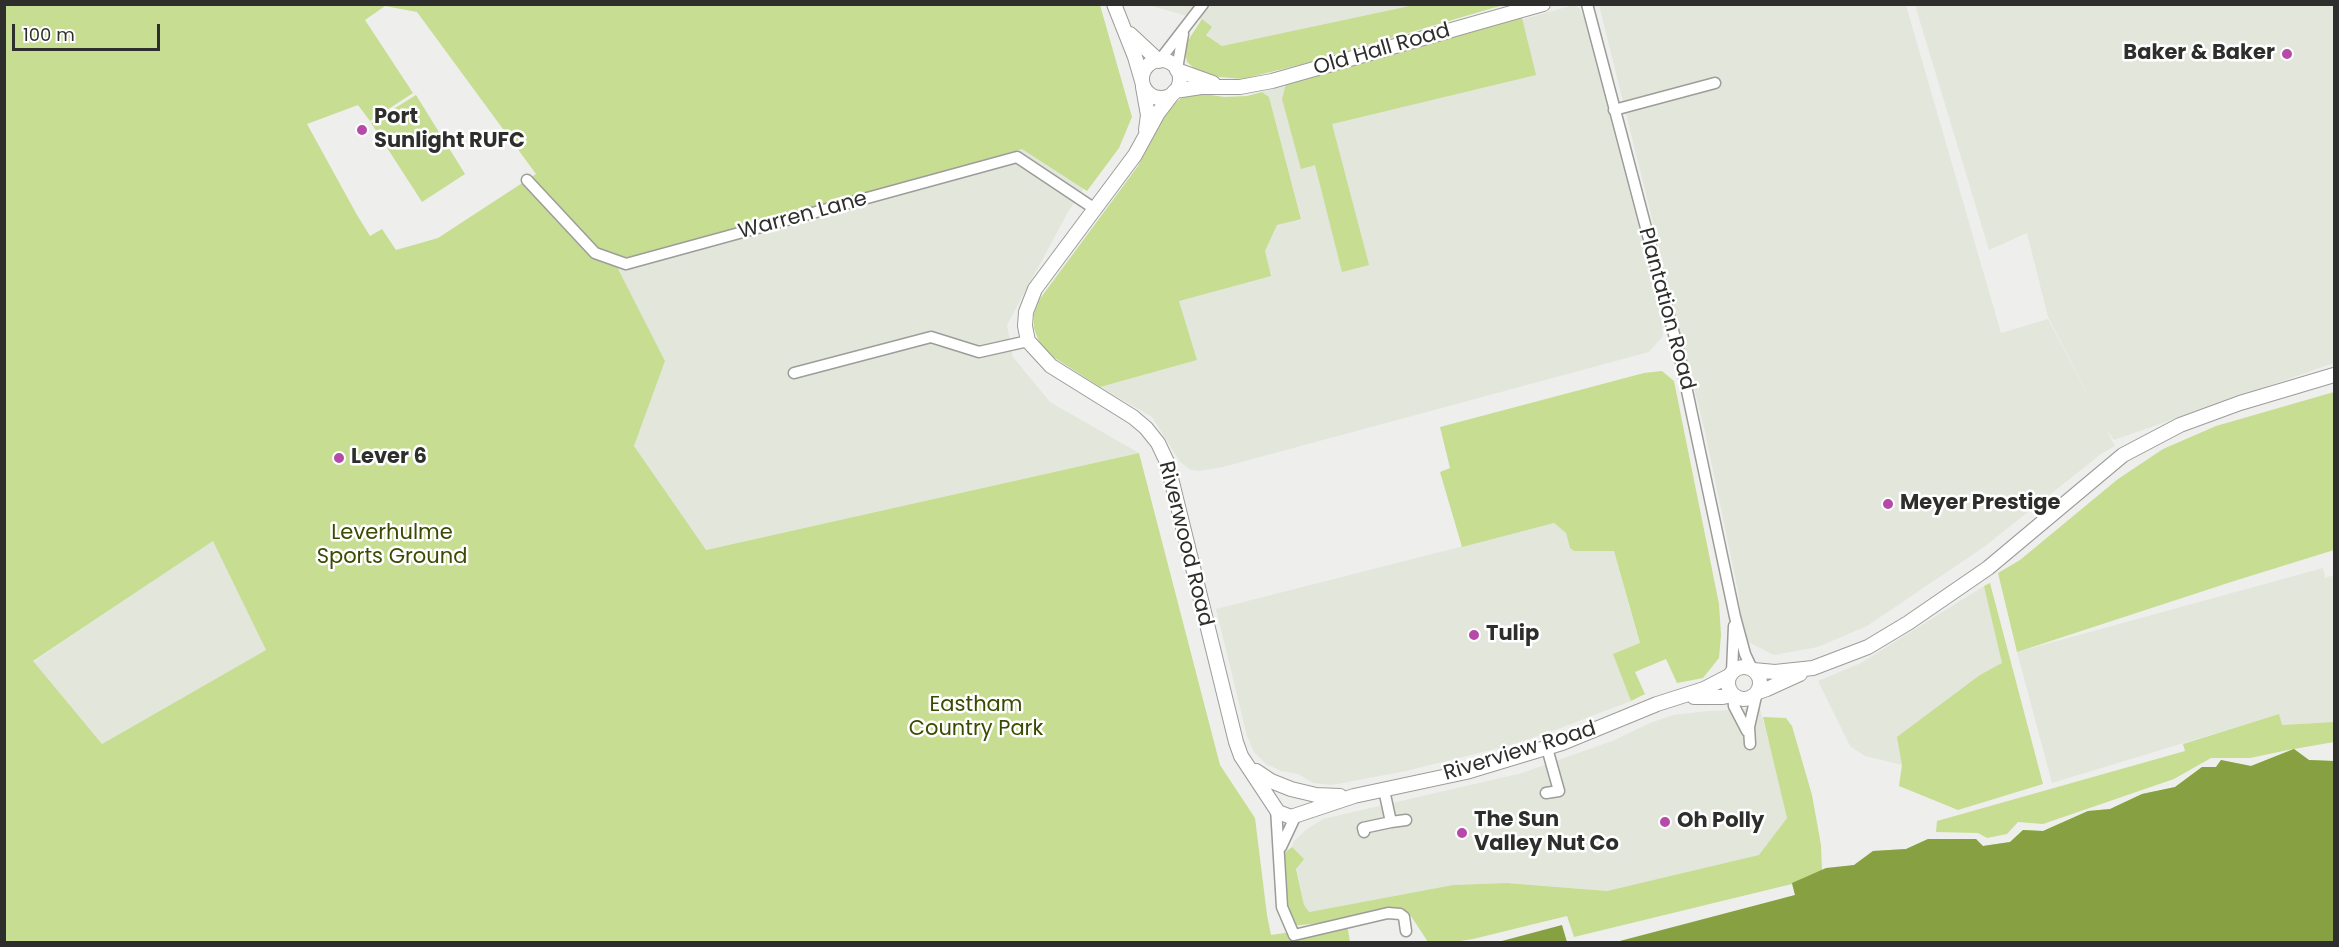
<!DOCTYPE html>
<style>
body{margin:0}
#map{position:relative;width:2339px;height:947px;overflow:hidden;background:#eeefec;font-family:Poppins,sans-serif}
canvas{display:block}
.frame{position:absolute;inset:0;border:6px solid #2e2f2d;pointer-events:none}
.scale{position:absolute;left:12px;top:24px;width:148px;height:27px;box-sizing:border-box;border:3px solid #2e2f2d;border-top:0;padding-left:8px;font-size:18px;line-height:21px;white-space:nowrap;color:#2e2f2d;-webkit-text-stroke:4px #fff;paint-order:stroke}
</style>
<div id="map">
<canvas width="2339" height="947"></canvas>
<div class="frame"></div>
<div class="scale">100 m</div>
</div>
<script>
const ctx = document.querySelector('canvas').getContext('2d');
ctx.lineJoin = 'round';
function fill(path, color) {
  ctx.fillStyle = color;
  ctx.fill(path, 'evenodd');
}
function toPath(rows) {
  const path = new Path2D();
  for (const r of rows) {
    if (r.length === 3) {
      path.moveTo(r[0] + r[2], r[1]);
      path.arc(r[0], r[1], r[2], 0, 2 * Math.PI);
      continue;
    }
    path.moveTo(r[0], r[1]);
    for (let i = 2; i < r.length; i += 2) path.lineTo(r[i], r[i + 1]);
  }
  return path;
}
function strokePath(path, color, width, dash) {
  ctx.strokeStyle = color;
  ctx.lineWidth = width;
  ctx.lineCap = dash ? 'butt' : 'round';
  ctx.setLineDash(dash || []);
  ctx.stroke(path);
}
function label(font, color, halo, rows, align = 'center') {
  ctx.font = font + ' Poppins,sans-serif';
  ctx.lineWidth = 5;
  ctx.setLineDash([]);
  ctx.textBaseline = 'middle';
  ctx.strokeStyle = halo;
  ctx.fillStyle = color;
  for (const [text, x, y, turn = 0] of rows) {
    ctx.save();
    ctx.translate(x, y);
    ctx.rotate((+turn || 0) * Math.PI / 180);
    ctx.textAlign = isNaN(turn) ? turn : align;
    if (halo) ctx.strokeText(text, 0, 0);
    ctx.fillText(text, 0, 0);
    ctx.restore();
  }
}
fill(toPath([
 [1148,5,1414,5,1222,46,1206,34,1202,20],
 [1574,5,1580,9,1584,19,1661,312,1663,336,1649,352,1223,467,1199,471,1191,470,1180,462,1152,417,1100,387,1197,360,1179,301,1265,251,1277,225,1301,218,1269,97,1262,92],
 [1599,5,1906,5,2001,333,2048,319,2104,426,2048,317,2027,233,1989,250,1915,5,2334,5,2334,363,2114,440,2106,429,2115,446,2101,454,1984,547,1867,626,1818,647,1774,655,1744,640,1738,591,1705,432],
 [1126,126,1068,212,1007,325,1013,357,1050,402,1139,453,705,550,634,446,665,361,617,269,640,217],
 [1554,523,1566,533,1570,548,1574,551,1614,551,1640,644,1614,654,1631,701,1550,732,1507,746,1406,771,1332,785,1313,783,1298,774,1281,771,1266,764,1254,752,1247,736,1216,609],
 [214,540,266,650,102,744,33,662],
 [2323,568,2325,578,2334,575,2334,722,2281,725,2279,714,2052,783,2017,652],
 [1984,586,1993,615,2002,662,1902,765,1865,756,1850,746,1818,681,1861,663],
 [1760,709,1776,767,1787,818,1760,855,1607,891,1509,883,1453,885,1308,912,1304,905,1292,847,1294,841,1307,829,1323,819,1522,773,1612,741,1650,723,1673,715,1708,711]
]), '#e2e6db');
fill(toPath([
 [5,5,1100,5,1132,117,1119,148,1087,191,1022,149,621,262,618,269,665,361,634,446,706,550,1139,453,1220,765,1255,818,1267,915,1271,935,1347,924,1350,942,5,942],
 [385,6,417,12,536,174,438,238,396,250,382,229,370,236,357,215,307,124,358,105,370,121,413,93,365,20],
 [213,541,266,650,102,744,33,661],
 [1414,5,1503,5,1303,64,1242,79,1220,77,1195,69,1187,62,1185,52,1187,42,1202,19,1212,27,1206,35,1222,46],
 [1522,18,1536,75,1332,124,1369,265,1342,272,1315,165,1301,169,1282,99,1286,84],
 [1262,92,1269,97,1301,219,1277,225,1265,251,1271,276,1179,301,1197,360,1100,387,1047,353,1039,342,1034,328,1034,314,1039,300,1138,166,1161,119,1169,108,1184,96,1198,93,1224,97,1247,96],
 [416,95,465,174,422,202,371,123],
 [1662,371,1674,381,1719,604,1721,635,1719,658,1703,678,1677,683,1666,659,1635,672,1645,694,1631,701,1613,654,1640,643,1614,551,1574,551,1570,548,1566,533,1554,523,1462,547,1440,472,1450,468,1440,427,1644,373],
 [2334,392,2334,550,2231,582,2017,652,1998,573,2020,560,2118,479,2163,449,2216,426],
 [1990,583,2043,784,1958,810,1899,786,1902,765,1897,737,1980,675,2002,663,1984,586],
 [2279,714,2282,725,2334,722,2334,742,2294,749,2309,760,2334,761,1757,906,1795,895,1792,884,1574,937,1567,916,1473,939,1454,942,1428,942,1409,913,1380,912,1332,922,1291,926,1284,889,1283,854,1292,847,1304,859,1296,869,1304,905,1309,912,1453,885,1507,883,1607,891,1759,855,1787,818,1763,717,1786,718,1792,726,1812,795,1821,845,1822,870,1854,865,1873,851,1906,849,1928,839,1976,839,1983,846,2010,842,2023,830,2043,831,2088,811,2110,809,2142,794,2175,787,2202,767,2216,767,2221,760,2251,766,2293,749,2250,758,2211,758,2174,779,2043,824,2018,822,2007,834,1987,838,1978,833,1936,832,1937,821,2185,751,2183,744]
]), '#c6dd92');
fill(toPath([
 [2294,749,2309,760,2334,761,2334,942,1616,942,1795,895,1792,883,1826,868,1854,865,1873,851,1906,849,1928,839,1976,839,1983,846,2010,842,2023,830,2043,831,2088,811,2110,809,2142,794,2175,787,2202,767,2216,767,2221,760,2251,766],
 [1562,925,1567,942,1498,942]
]), '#87a142');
const minor = toPath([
 [1587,4,1679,353,1735,617,1745,654,1752,669],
 [1159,61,1203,4],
 [1177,69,1183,34],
 [1614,110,1715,83],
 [527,180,595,253,626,264,1017,157,1095,209],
 [794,373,931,337,979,352,1028,341],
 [1732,672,1734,626],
 [1733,695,1734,706,1747,731],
 [1750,744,1749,727,1757,692],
 [1384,790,1391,822,1406,820],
 [1546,793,1559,791,1547,748],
 [1276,808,1282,907,1294,935,1388,913,1400,914,1404,917,1406,931],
 [1364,832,1363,828,1391,822],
 [1281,847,1296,815]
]);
const tertiary = toPath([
 [1114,4,1135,57,1142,81],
 [1130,34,1159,61],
 [1161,79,19],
 [1177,70,1213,83],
 [1143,87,1148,115,1146,130],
 [1175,91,1201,87,1240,87,1272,81,1543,4],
 [1174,92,1158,113,1135,155,1035,289,1026,312,1025,326,1028,341,1051,366,1133,417,1146,428,1158,443,1167,462,1236,742,1241,756,1278,812,1291,817,1354,796,1466,772,1562,743,1657,704,1704,689,1729,676],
 [1744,683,16],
 [1753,670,1775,672,1813,668,1868,647,1908,623,1988,568,2123,455,2180,425,2240,403,2334,375],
 [1758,692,1767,689,1800,674],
 [1694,697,1723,697,1733,695],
 [1256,771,1271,781,1291,789,1316,795,1340,796]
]);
strokePath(minor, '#9c9d99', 13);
strokePath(tertiary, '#9c9d99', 16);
strokePath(minor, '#fff', 10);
strokePath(tertiary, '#fff', 14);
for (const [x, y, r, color] of [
 [2287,54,6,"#b64aa9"],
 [362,130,6,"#b64aa9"],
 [339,458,6,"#b64aa9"],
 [1888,504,6,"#b64aa9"],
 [1474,635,6,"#b64aa9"],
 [1665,822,6,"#b64aa9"],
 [1462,833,6,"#b64aa9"]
]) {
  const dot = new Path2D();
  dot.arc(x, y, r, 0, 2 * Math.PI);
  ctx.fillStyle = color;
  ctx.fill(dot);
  strokePath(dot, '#fff', 2);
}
label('21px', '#2e2f2d', '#fff', [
 ["Old Hall Road",1382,50,-16],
 ["Warren Lane",803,216,-15],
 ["Plantation Road",1666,309,75],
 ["Riverwood Road",1185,544,76],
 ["Riverview Road",1520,752,-17]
]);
label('bold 21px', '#2e2f2d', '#fff', [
 ["Baker & Baker",2275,54,"right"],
 ["Port",374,118],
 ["Sunlight RUFC",374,142],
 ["Lever 6",351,458],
 ["Meyer Prestige",1900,504],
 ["Tulip",1486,635],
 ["The Sun",1474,821],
 ["Valley Nut Co",1474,845],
 ["Oh Polly",1677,822]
], 'left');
label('21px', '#3a4a00', '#fff', [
 ["Leverhulme",392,534],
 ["Sports Ground",392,558],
 ["Eastham",976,706],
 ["Country Park",976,730]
]);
</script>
